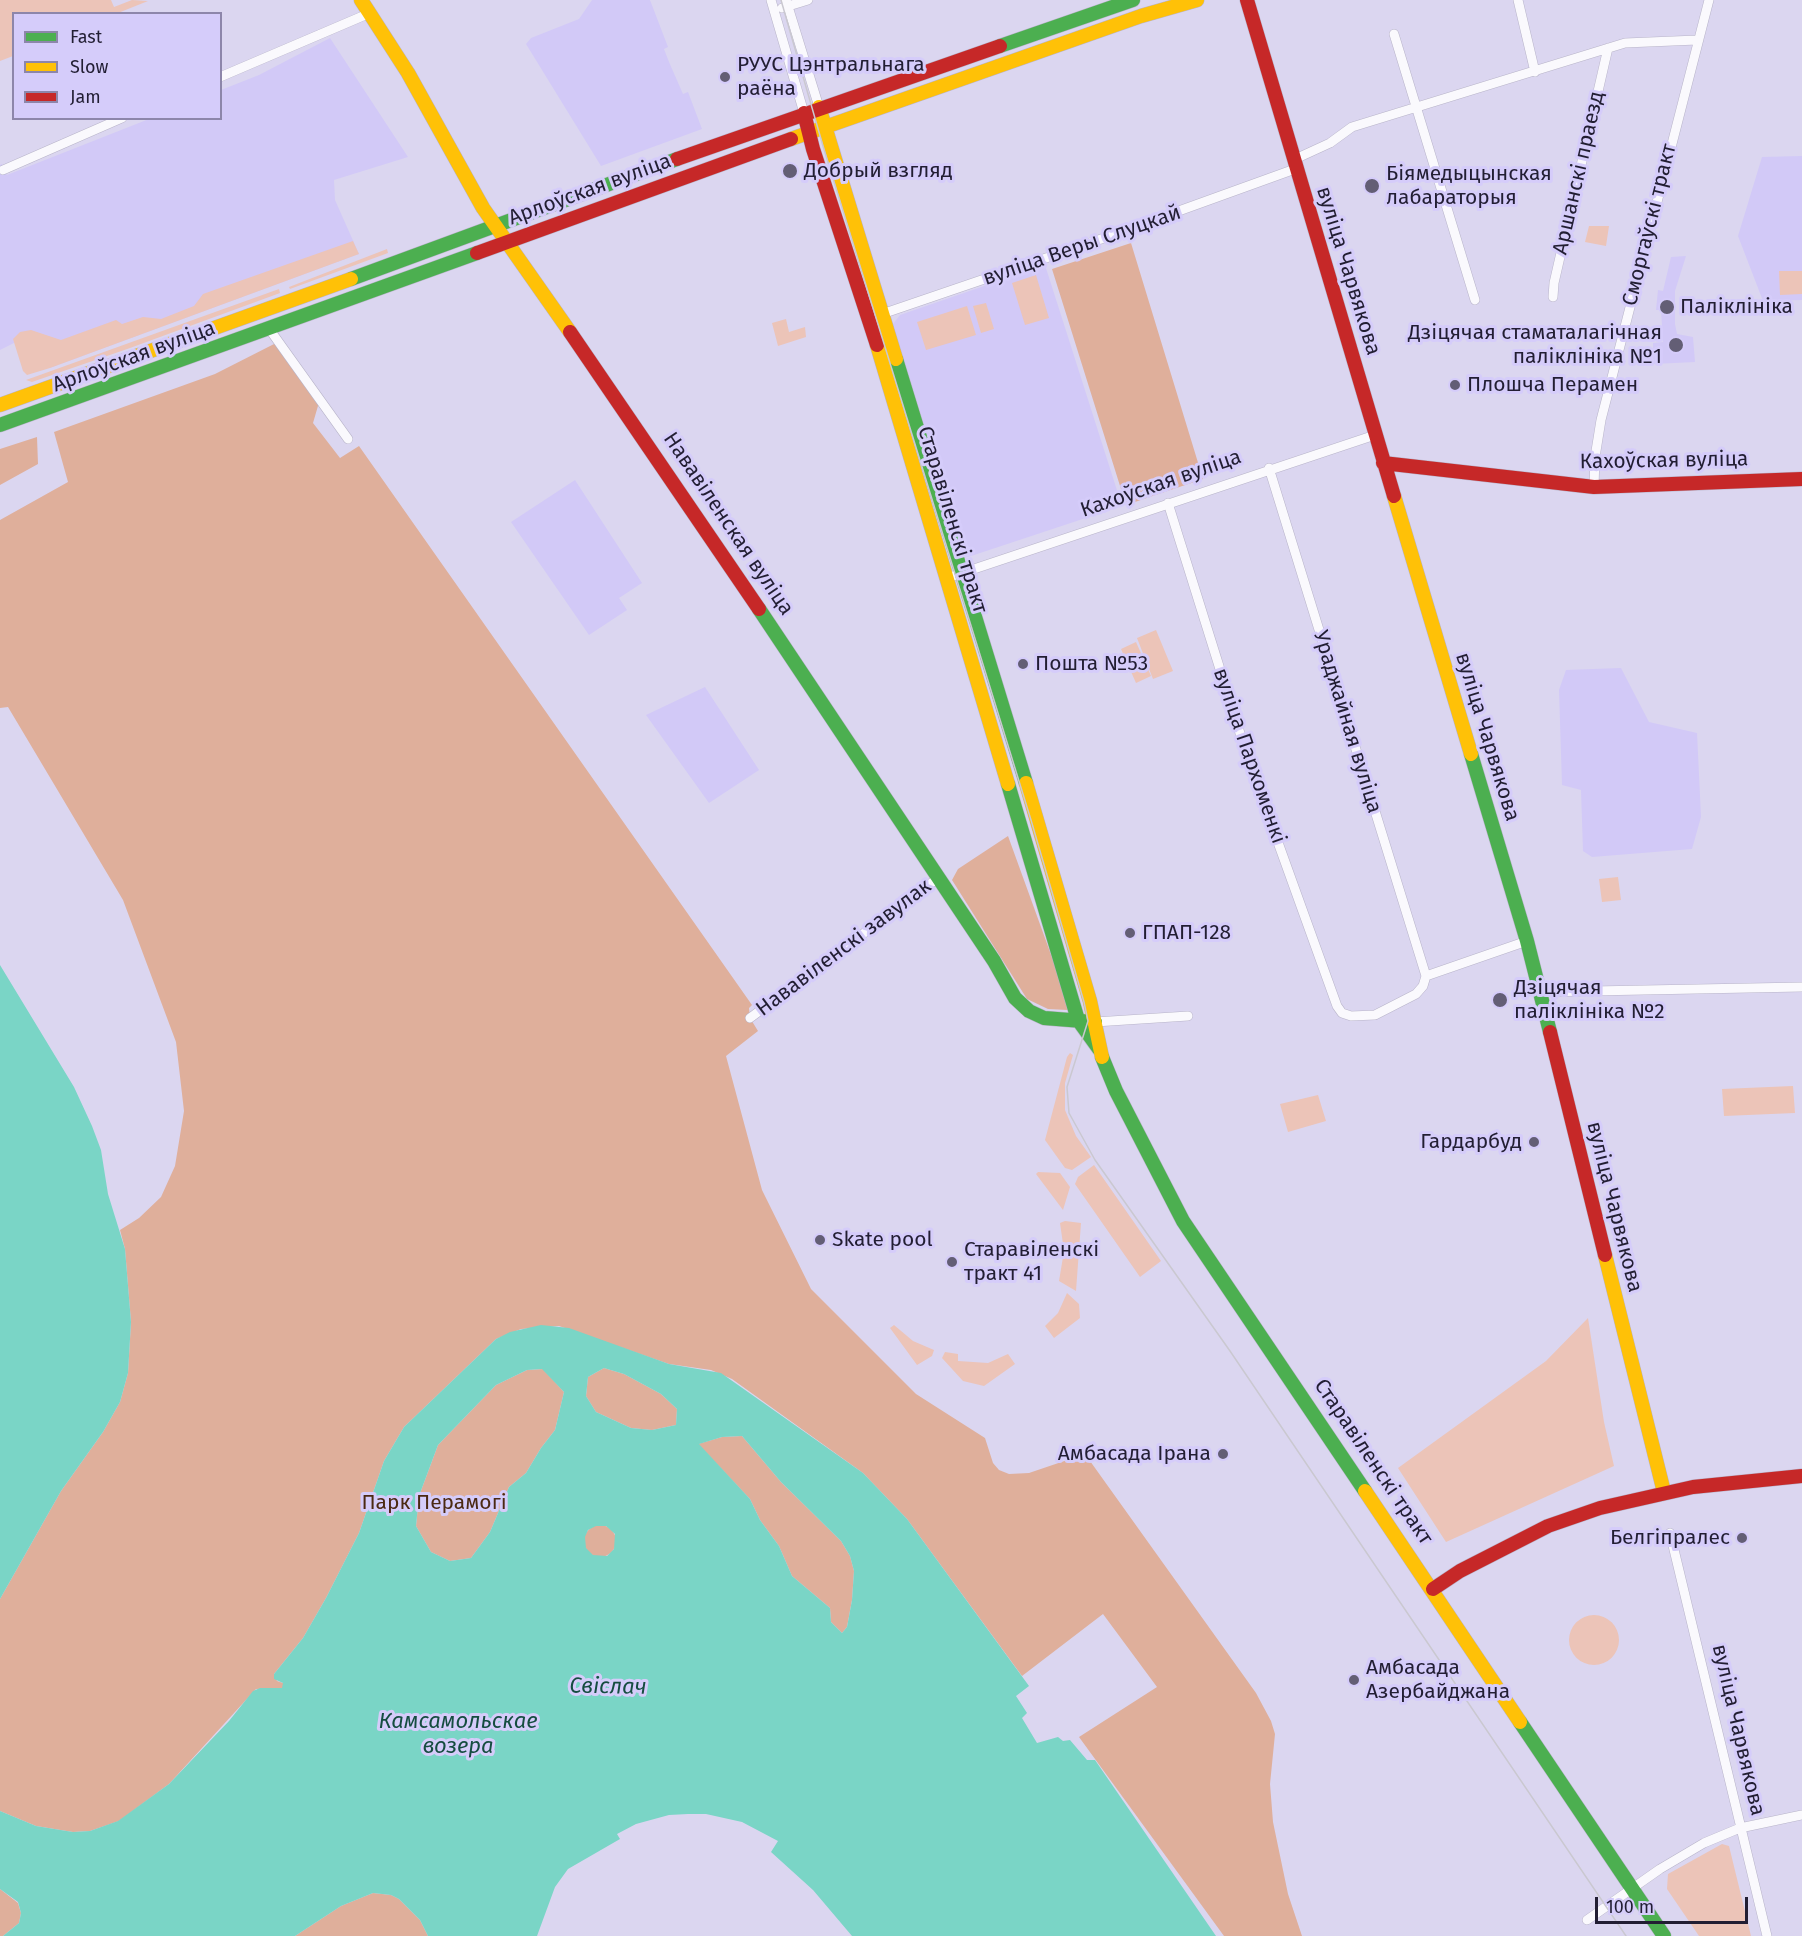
<!DOCTYPE html>
<meta charset="utf-8">
<style>
body{margin:0}
#map{position:relative;width:1802px;height:1936px;overflow:hidden;background:#dbd6f0;font-family:"Fira Sans",sans-serif}
canvas{display:block}
.legend{position:absolute;left:12px;top:12px;width:210px;height:108px;box-sizing:border-box;background:#d5ccfa;border:2px solid #8d86aa;margin:0;padding:8px 10px;list-style:none;font-size:18px;color:#221e33}
.legend li{display:flex;align-items:center;gap:12px;height:30px}
.legend b{width:30px;border:2px solid #8d86aa}
.scale{position:absolute;left:1595px;top:1897px;width:153px;height:27px;box-sizing:border-box;border:3px solid #221e33;border-top:0;padding-left:8px;font-size:18px;line-height:21px;white-space:nowrap;color:#221e33;-webkit-text-stroke:4px #d5ccfa;paint-order:stroke}
</style>
<div id="map">
<canvas width="1802" height="1936"></canvas>
<ul class="legend">
<li><b style="height:8px;background:#4caf50"></b>Fast</li>
<li><b style="height:8px;background:#ffc107"></b>Slow</li>
<li><b style="height:8px;background:#c62828"></b>Jam</li>
</ul>
<div class="scale">100 m</div>
</div>
<script>
const ctx = document.querySelector('canvas').getContext('2d');
ctx.lineJoin = 'round';
function fill(path, color) {
  ctx.fillStyle = color;
  ctx.fill(path, 'evenodd');
}
function toPath(rows) {
  const path = new Path2D();
  for (const r of rows) {
    if (r.length === 3) {
      path.moveTo(r[0] + r[2], r[1]);
      path.arc(r[0], r[1], r[2], 0, 2 * Math.PI);
      continue;
    }
    path.moveTo(r[0], r[1]);
    for (let i = 2; i < r.length; i += 2) path.lineTo(r[i], r[i + 1]);
  }
  return path;
}
function strokePath(path, color, width, dash) {
  ctx.strokeStyle = color;
  ctx.lineWidth = width;
  ctx.lineCap = dash ? 'butt' : 'round';
  ctx.setLineDash(dash || []);
  ctx.stroke(path);
}
function label(font, color, halo, rows, align = 'center') {
  ctx.font = font + ' "Fira Sans",sans-serif';
  ctx.lineWidth = 6;
  ctx.setLineDash([]);
  ctx.textBaseline = 'middle';
  ctx.strokeStyle = halo;
  ctx.fillStyle = color;
  for (const [text, x, y, turn = 0] of rows) {
    ctx.save();
    ctx.translate(x, y);
    ctx.rotate((+turn || 0) * Math.PI / 180);
    ctx.textAlign = isNaN(turn) ? turn : align;
    if (halo) ctx.strokeText(text, 0, 0);
    ctx.fillText(text, 0, 0);
    ctx.restore();
  }
}
fill(toPath([
 [592,0,650,0,668,47,664,49,669,62,683,94,688,92,702,129,601,166,526,44,531,38,579,19],
 [330,38,408,157,334,180,335,200,359,254,50,368,22,339,0,350,0,165,2,164,7,175,149,119,220,118,221,90,259,75],
 [1802,156,1802,300,1763,301,1738,236,1762,157],
 [1686,256,1675,291,1675,324,1677,334,1693,337,1695,362,1653,364,1653,343,1663,342,1661,310,1656,310,1658,290,1663,291,1671,257],
 [1045,265,1122,506,965,558,893,324,900,315],
 [575,480,642,583,619,598,627,610,589,635,511,522],
 [1621,668,1649,722,1697,733,1701,817,1692,849,1592,857,1583,851,1581,790,1562,785,1559,690,1566,670],
 [705,687,759,770,709,803,646,715]
]), '#d2c9f7');
fill(toPath([
 [0,0,111,0,114,7,132,0,148,1,118,13,14,14,13,56,0,61],
 [1589,226,1609,226,1606,246,1585,242],
 [353,241,359,254,50,368,27,375,23,371,13,339,20,332,31,330,61,340,116,320,122,324,143,317,161,319,194,306,203,294],
 [387,249,388,253,290,289,289,287],
 [1779,271,1802,271,1802,294,1780,295],
 [1036,275,1049,318,1025,325,1012,283],
 [279,289,280,293,130,348,32,382,26,380],
 [986,303,994,329,981,333,973,306],
 [967,306,976,335,926,350,917,322],
 [786,319,789,332,805,327,806,337,778,346,772,323],
 [1156,630,1173,671,1153,679,1137,638],
 [1136,642,1151,676,1136,683,1121,649],
 [1618,877,1621,900,1602,902,1599,879],
 [1070,1053,1073,1055,1065,1083,1065,1110,1076,1136,1091,1157,1072,1170,1065,1168,1045,1140,1067,1057],
 [1793,1086,1795,1113,1724,1116,1722,1089],
 [1318,1095,1326,1121,1288,1132,1280,1104],
 [1094,1165,1161,1261,1140,1277,1075,1184,1078,1177],
 [1038,1172,1060,1173,1070,1187,1063,1210,1036,1174],
 [1065,1221,1081,1223,1076,1291,1059,1281,1064,1251,1060,1223],
 [1067,1293,1079,1304,1080,1318,1054,1338,1045,1326,1058,1313],
 [1588,1318,1604,1422,1614,1466,1446,1542,1398,1468,1546,1361],
 [894,1325,913,1341,934,1350,932,1356,917,1365,890,1328],
 [945,1352,958,1354,958,1361,988,1363,1008,1354,1015,1364,984,1386,963,1381,942,1358],
 [1594,1640,25],
 [1722,1844,1729,1846,1751,1936,1699,1936,1667,1889,1668,1874]
]), '#ecc4b8');
fill(toPath([
 [1131,243,1203,479,1126,505,1052,269],
 [278,342,320,399,313,423,340,458,359,446,752,1005,749,1008,750,1018,758,1031,726,1056,762,1190,811,1289,916,1394,985,1438,993,1463,999,1470,1009,1474,1029,1473,1085,1454,1256,1693,1271,1721,1275,1734,1270,1784,1273,1822,1288,1894,1302,1936,1224,1936,1079,1737,1157,1687,1103,1614,1022,1676,907,1519,863,1473,732,1379,711,1370,669,1364,559,1326,521,1329,496,1339,404,1427,384,1461,359,1533,326,1598,303,1638,274,1674,277,1681,283,1683,283,1688,256,1689,169,1784,119,1821,90,1831,73,1832,36,1826,0,1811,0,1599,61,1491,103,1432,120,1402,128,1373,131,1322,125,1249,120,1230,139,1218,161,1197,175,1166,184,1111,176,1042,123,900,8,707,0,708,0,520,68,482,54,432,215,374],
 [37,437,38,464,0,485,0,449],
 [1008,836,1066,996,1068,1010,1048,1009,1027,999,952,880,958,869],
 [604,1368,624,1374,661,1394,677,1409,676,1425,652,1430,631,1428,596,1412,586,1396,588,1377],
 [543,1369,564,1392,555,1430,541,1448,526,1473,509,1487,490,1532,471,1558,450,1561,431,1552,416,1526,419,1496,438,1445,496,1385,527,1370],
 [742,1436,781,1482,841,1541,850,1556,854,1571,852,1600,847,1627,842,1633,831,1622,830,1608,792,1576,779,1546,760,1520,750,1499,698,1444,722,1437],
 [600,1541,16],
 [0,1889,18,1903,21,1913,19,1923,3,1936,0,1936],
 [373,1893,391,1895,399,1899,420,1920,428,1936,295,1936,341,1906]
]), '#dfaf9b');
fill(toPath([
 [0,965,74,1087,92,1126,101,1150,108,1194,125,1249,131,1322,128,1373,120,1402,103,1432,61,1491,0,1599],
 [541,1325,569,1328,669,1364,721,1373,863,1473,907,1519,1029,1686,1016,1696,1027,1713,1022,1718,1037,1743,1058,1737,1063,1741,1070,1740,1087,1760,1095,1760,1216,1936,852,1936,813,1890,771,1852,778,1841,742,1822,706,1814,688,1814,669,1815,636,1824,617,1834,620,1839,568,1869,555,1887,537,1936,428,1936,420,1920,399,1899,391,1895,373,1893,341,1906,295,1936,3,1936,19,1923,21,1913,18,1902,0,1889,0,1811,36,1826,73,1832,90,1831,118,1821,169,1784,229,1721,253,1691,260,1688,282,1688,283,1683,274,1679,274,1674,303,1638,326,1598,359,1533,384,1461,404,1427,496,1339,510,1332],
 [604,1368,624,1374,661,1394,677,1409,676,1425,652,1430,631,1428,596,1412,586,1396,588,1377],
 [542,1369,564,1392,555,1430,541,1448,526,1473,509,1487,490,1532,471,1558,450,1561,431,1552,416,1526,419,1496,438,1445,496,1385,527,1370],
 [742,1436,781,1482,841,1541,850,1556,854,1571,852,1600,847,1627,842,1633,831,1622,830,1608,792,1576,779,1546,760,1520,750,1499,699,1444,722,1437],
 [596,1526,606,1526,615,1534,614,1549,607,1556,593,1555,586,1548,585,1537,588,1530]
]), '#7ad5c6');
const street = toPath([
 [771,0,804,113],
 [786,0,819,107],
 [1518,0,1535,72],
 [782,8,808,0],
 [1394,34,1475,300],
 [220,77,370,13],
 [1293,160,1330,143,1352,127,1625,43,1697,40],
 [3,170,122,118],
 [1553,297,1554,283,1608,48],
 [879,315,1090,243,1295,169],
 [270,330,348,439],
 [1269,468,1426,976],
 [1594,487,1595,457,1601,420,1709,0],
 [1168,503,1249,762,1337,1006,1342,1013,1351,1016,1375,1015,1416,994,1423,986,1426,976],
 [947,578,1375,435],
 [1426,976,1527,941],
 [1540,992,1802,987],
 [750,1018,938,878],
 [1095,1022,1188,1016],
 [1670,1533,1767,1936],
 [1587,1920,1660,1869,1704,1843,1740,1828,1802,1815]
]);
const fast = toPath([
 [1000,46,1133,0],
 [351,279,677,159],
 [896,359,1026,783],
 [0,425,477,253],
 [759,609,994,961,1015,998,1029,1011,1044,1018,1095,1022],
 [1471,754,1527,941,1550,1032],
 [1008,784,1078,1020,1099,1049],
 [1102,1057,1116,1091,1183,1221,1365,1491],
 [1520,1722,1664,1936]
]);
const slow = toPath([
 [361,0,408,73,483,208,570,332],
 [819,107,896,359],
 [791,139,1141,16,1197,0],
 [877,345,1008,784],
 [0,405,351,279],
 [1394,496,1471,754],
 [1026,783,1090,1001,1102,1057],
 [1605,1255,1664,1492],
 [1365,1491,1520,1722]
]);
const jam = toPath([
 [1247,0,1394,496],
 [804,113,813,149,877,345],
 [677,159,1000,46],
 [477,253,791,139],
 [570,332,759,609],
 [1383,463,1594,487,1802,479],
 [1550,1032,1605,1255],
 [1433,1589,1460,1571,1548,1526,1600,1508,1693,1487,1802,1476]
]);
strokePath(street, '#b8b4c9', 10);
strokePath(fast, '#b8b4c9', 15);
strokePath(slow, '#b8b4c9', 15);
strokePath(jam, '#b8b4c9', 15);
strokePath(street, '#faf9fd', 9);
strokePath(fast, '#4caf50', 14);
strokePath(slow, '#ffc107', 14);
strokePath(jam, '#c62828', 14);
strokePath(toPath([
 [781,0,823,146,1031,820,1084,1002,1088,1021,1067,1087,1069,1113,1095,1160,1230,1351,1626,1936]
]), '#cac8d0', 1.5);
for (const [x, y, r, color] of [
 [725,77,6,"#635e75"],
 [790,171,8,"#635e75"],
 [1372,186,8,"#635e75"],
 [1667,307,8,"#635e75"],
 [1676,345,8,"#635e75"],
 [1455,385,6,"#635e75"],
 [1023,664,6,"#635e75"],
 [1130,933,6,"#635e75"],
 [1500,1000,8,"#635e75"],
 [1534,1142,6,"#635e75"],
 [820,1240,6,"#635e75"],
 [952,1262,6,"#635e75"],
 [1223,1454,6,"#635e75"],
 [1742,1538,6,"#635e75"],
 [1354,1680,6,"#635e75"]
]) {
  const dot = new Path2D();
  dot.arc(x, y, r, 0, 2 * Math.PI);
  ctx.fillStyle = color;
  ctx.fill(dot);
  strokePath(dot, '#d5ccfa', 2);
}
label('21px', '#221e33', '#d5ccfa', [
 ["РУУС Цэнтральнага",737,65],
 ["раёна",737,89],
 ["Добрый взгляд",804,171],
 ["Біямедыцынская",1386,174],
 ["лабараторыя",1386,198],
 ["Паліклініка",1680,307],
 ["Дзіцячая стаматалагічная",1662,333,"right"],
 ["паліклініка №1",1662,357,"right"],
 ["Плошча Перамен",1467,385],
 ["Пошта №53",1035,664],
 ["ГПАП-128",1142,933],
 ["Дзіцячая",1514,988],
 ["паліклініка №2",1514,1012],
 ["Гардарбуд",1522,1142,"right"],
 ["Skate pool",832,1240],
 ["Старавіленскі",964,1250],
 ["тракт 41",964,1274],
 ["Амбасада Ірана",1211,1454,"right"],
 ["Белгіпралес",1730,1538,"right"],
 ["Амбасада",1366,1668],
 ["Азербайджана",1366,1692]
], 'left');
label('21px', '#221e33', '#d5ccfa', [
 ["Аршанскі праезд",1579,173,-77],
 ["Арлоўская вуліца",590,190,-20],
 ["Сморгаўскі тракт",1650,225,-76],
 ["вуліца Веры Слуцкай",1082,246,-19],
 ["вуліца Чарвякова",1348,271,73],
 ["Арлоўская вуліца",134,357,-20],
 ["Кахоўская вуліца",1664,461,-1],
 ["Кахоўская вуліца",1161,484,-19],
 ["Старавіленскі тракт",952,520,73],
 ["Нававіленская вуліца",728,524,56],
 ["Ураджайная вуліца",1347,722,73],
 ["вуліца Чарвякова",1487,737,73],
 ["вуліца Пархоменкі",1249,756,71],
 ["Нававіленскі завулак",844,948,-37],
 ["вуліца Чарвякова",1614,1207,76],
 ["Старавіленскі тракт",1373,1462,56],
 ["вуліца Чарвякова",1738,1730,77]
]);
label('21px', '#4b2912', '#d5ccfa', [
 ["Парк Перамогі",434,1503]
]);
label('italic 22px', '#154d40', '#d5ccfa', [
 ["Свіслач",608,1687,1],
 ["Камсамольскае",458,1722],
 ["возера",458,1747]
]);
</script>
